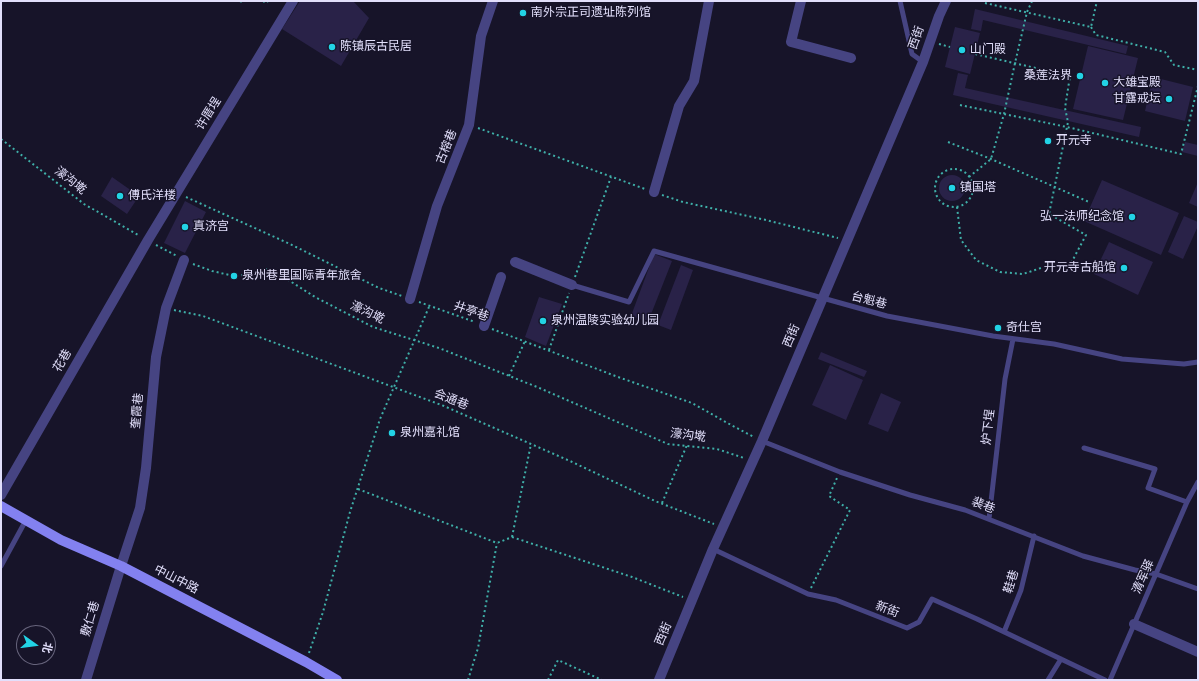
<!DOCTYPE html>
<meta charset="utf-8">
<style>
body{margin:0}
#map{position:relative;width:1199px;height:681px;overflow:hidden;background:#171429;font-family:"Nunito Sans","Noto Sans SC",sans-serif}
canvas{display:block}
.frame{position:absolute;inset:0;border:2px solid #e2dffb;pointer-events:none}
.north{position:absolute;left:16px;top:625px;width:40px;height:40px;box-sizing:border-box;background:#171429;border:1px solid #68657d;border-radius:50%;rotate:104deg;font-size:11px;font-weight:700;line-height:16px;text-align:center;color:#e2dffb}
.north::after{content:'';display:block;margin:auto;width:14px;height:18px;background:#22d3e5;clip-path:polygon(50% 0,100% 100%,50% 72%,0 100%)}
</style>
<div id="map">
<canvas width="1199" height="681"></canvas>
<div class="frame"></div>
<div class="north">北</div>
</div>
<script>
const ctx = document.querySelector('canvas').getContext('2d');
ctx.lineJoin = 'round';
function fill(path, color) {
  ctx.fillStyle = color;
  ctx.fill(path, 'evenodd');
}
function toPath(rows) {
  const path = new Path2D();
  for (const r of rows) {
    if (r.length === 3) {
      path.moveTo(r[0] + r[2], r[1]);
      path.arc(r[0], r[1], r[2], 0, 2 * Math.PI);
      continue;
    }
    path.moveTo(r[0], r[1]);
    for (let i = 2; i < r.length; i += 2) path.lineTo(r[i], r[i + 1]);
  }
  return path;
}
function strokePath(path, color, width, dash) {
  ctx.strokeStyle = color;
  ctx.lineWidth = width;
  ctx.lineCap = dash ? 'butt' : 'round';
  ctx.setLineDash(dash || []);
  ctx.stroke(path);
}
function label(font, color, halo, rows, align = 'center') {
  ctx.font = font + ' "Nunito Sans","Noto Sans SC",sans-serif';
  ctx.lineWidth = 3;
  ctx.setLineDash([]);
  ctx.textBaseline = 'middle';
  ctx.strokeStyle = halo;
  ctx.fillStyle = color;
  for (const [text, x, y, turn = 0] of rows) {
    ctx.save();
    ctx.translate(x, y);
    ctx.rotate((+turn || 0) * Math.PI / 180);
    ctx.textAlign = isNaN(turn) ? turn : align;
    if (halo) ctx.strokeText(text, 0, 0);
    ctx.fillText(text, 0, 0);
    ctx.restore();
  }
}
fill(toPath([
 [300,1,353,1,369,18,341,66,282,29],
 [975,9,1128,46,1126,54,983,20,981,31,971,29],
 [955,27,980,33,970,74,945,67],
 [1088,46,1138,58,1123,120,1073,109],
 [958,73,968,75,965,88,1141,127,1139,137,953,95],
 [1153,77,1193,87,1185,121,1145,111],
 [1185,142,1198,145,1198,156,1182,152],
 [952,188,13],
 [112,177,139,196,127,214,101,196],
 [1102,180,1179,213,1161,255,1084,221],
 [1198,182,1198,207,1189,203],
 [185,201,206,212,185,253,164,243],
 [1184,216,1198,222,1198,226,1183,259,1168,252],
 [1109,242,1153,262,1138,295,1094,274],
 [654,254,672,261,648,322,631,316],
 [681,265,693,270,671,330,658,325],
 [539,297,562,304,546,346,525,337],
 [821,352,867,371,864,377,818,359],
 [830,365,863,380,846,420,812,405],
 [881,393,901,402,888,432,868,424]
]), '#292248');
strokePath(toPath([
 [240,1,242,2,243,1],
 [263,1,266,3,268,1],
 [985,3,1091,27,1097,1],
 [1091,27,1096,35,1165,52,1174,65,1198,70],
 [939,44,950,47],
 [960,105,1067,127,1181,154,1198,86],
 [478,128,645,189],
 [1,139,84,204,140,236],
 [948,142,991,159,1089,202],
 [954,188,19],
 [969,177,991,159,1004,114,1015,63,1027,12,1032,1],
 [662,195,683,202,766,220,838,238],
 [186,197,290,244,379,288,402,296],
 [957,207,961,240,976,260,1000,272,1023,274,1044,267,1069,267,1086,235,1049,214,1068,122,1065,108,1070,76,975,54],
 [156,245,177,256],
 [193,264,212,271,234,276,254,274,268,269,279,274,315,297,373,327,439,348,537,387,668,444,717,449,744,458],
 [575,277,611,177],
 [419,302,475,322],
 [174,310,203,316,444,406,570,461,655,501,714,524],
 [492,329,618,377,692,403,731,425,754,437],
 [549,350,569,293],
 [509,376,525,341],
 [358,489,497,543,512,537],
 [662,503,687,445],
 [512,537,632,577,683,597],
 [512,537,531,444],
 [811,588,850,510,829,496,837,478],
 [309,653,323,612,350,512,380,419,429,307],
 [468,680,478,648,497,543],
 [548,680,558,660,602,680]
]), '#3fafa8', 2, [2, 3]);
strokePath(toPath([
 [900,1,912,54,923,62],
 [572,285,629,302,654,251,887,316,993,336,1054,344,1122,359,1184,364,1198,362],
 [762,441,840,472,910,495,965,510,1083,556,1135,570,1156,574,1198,589],
 [1084,448,1155,469,1148,488,1187,502],
 [989,519,1005,379,1013,339],
 [713,549,808,594,836,600,907,628,919,622,932,599,977,619,1105,680],
 [1,566,26,520],
 [1004,632,1021,590,1034,536],
 [1048,680,1061,659],
 [1110,680,1187,502,1198,482]
]), '#464482', 5);
strokePath(toPath([
 [801,1,791,42,851,58],
 [654,192,679,106,694,81,709,1],
 [515,262,572,285],
 [410,299,437,206,469,125,481,36,493,1],
 [484,326,501,277],
 [1,495,148,240,293,1],
 [1134,624,1198,652],
 [86,680,121,566,140,508,146,468,156,357,166,308,184,260],
 [659,680,713,549,762,441,923,62,939,16,946,1]
]), '#464482', 10);
strokePath(toPath([
 [1,506,61,540,121,566,306,662,337,680]
]), '#8381f0', 10);
for (const [x, y, r, color] of [
 [523,13,4,"#22d3e5"],
 [332,47,4,"#22d3e5"],
 [962,50,4,"#22d3e5"],
 [1080,76,4,"#22d3e5"],
 [1105,83,4,"#22d3e5"],
 [1169,99,4,"#22d3e5"],
 [1048,141,4,"#22d3e5"],
 [952,188,4,"#22d3e5"],
 [120,196,4,"#22d3e5"],
 [1132,217,4,"#22d3e5"],
 [185,227,4,"#22d3e5"],
 [1124,268,4,"#22d3e5"],
 [234,276,4,"#22d3e5"],
 [543,321,4,"#22d3e5"],
 [998,328,4,"#22d3e5"],
 [392,433,4,"#22d3e5"]
]) {
  const dot = new Path2D();
  dot.arc(x, y, r, 0, 2 * Math.PI);
  ctx.fillStyle = color;
  ctx.fill(dot);
  strokePath(dot, '#171429', 1.5);
}
label('12px', '#e2dffb', '#171429', [
 ["南外宗正司遗址陈列馆",531,13],
 ["陈镇辰古民居",340,47],
 ["山门殿",970,50],
 ["桑莲法界",1072,76,"right"],
 ["大雄宝殿",1113,83],
 ["甘露戒坛",1161,99,"right"],
 ["开元寺",1056,141],
 ["镇国塔",960,188],
 ["傅氏洋楼",128,196],
 ["弘一法师纪念馆",1124,217,"right"],
 ["真济宫",193,227],
 ["开元寺古船馆",1116,268,"right"],
 ["泉州巷里国际青年旅舍",242,276],
 ["泉州温陵实验幼儿园",551,321],
 ["奇仕宫",1006,328],
 ["泉州嘉礼馆",400,433]
], 'left');
label('12px', '#e2dffb', '#171429', [
 ["西街",917,38,-71],
 ["许厝埕",209,114,-58],
 ["古榕巷",447,147,-68],
 ["濠沟墘",70,181,38],
 ["台魁巷",869,301,15],
 ["井亭巷",471,312,19],
 ["濠沟墘",367,313,25],
 ["西街",792,336,-67],
 ["花巷",63,361,-60],
 ["会通巷",451,400,22],
 ["奎霞巷",138,411,-85],
 ["炉下埕",989,427,-83],
 ["濠沟墘",688,436,7],
 ["裴巷",983,506,21],
 ["清军驿",1144,577,-66],
 ["中山中路",176,580,27],
 ["鞋巷",1012,582,-73],
 ["新街",887,610,21],
 ["敷仁巷",91,619,-73],
 ["西街",664,634,-67]
]);
</script>
